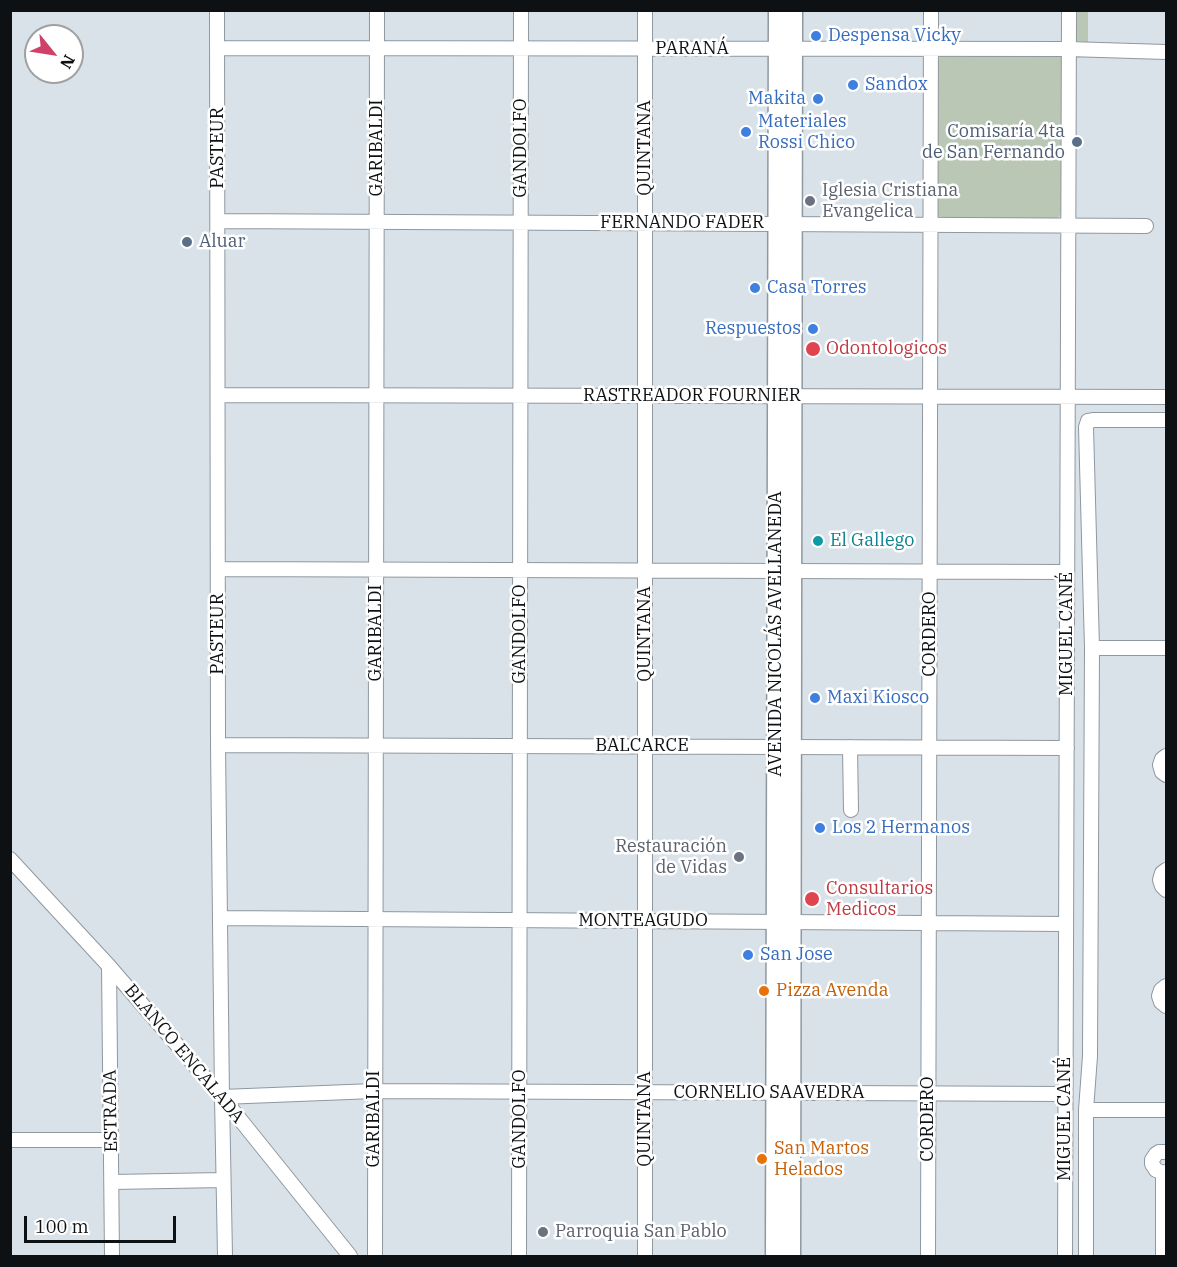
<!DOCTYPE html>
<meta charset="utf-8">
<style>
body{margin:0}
#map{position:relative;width:1177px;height:1267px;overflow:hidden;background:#d9e2e9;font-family:"IBM Plex Serif",serif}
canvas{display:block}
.frame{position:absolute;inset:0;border:12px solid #0e1113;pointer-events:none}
.north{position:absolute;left:24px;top:24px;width:60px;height:60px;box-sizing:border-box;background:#fff;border:2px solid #9fa0a1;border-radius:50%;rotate:120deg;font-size:16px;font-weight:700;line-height:24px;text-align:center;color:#0e1113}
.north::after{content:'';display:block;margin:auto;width:21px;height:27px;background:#cf4168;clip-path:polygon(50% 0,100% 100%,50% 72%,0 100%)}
.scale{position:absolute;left:24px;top:1216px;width:152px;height:27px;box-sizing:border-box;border:3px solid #0e1113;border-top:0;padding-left:8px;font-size:18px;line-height:21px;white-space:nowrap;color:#0e1113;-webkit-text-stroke:4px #fff;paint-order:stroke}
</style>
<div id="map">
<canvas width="1177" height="1267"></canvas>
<div class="frame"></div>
<div class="north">N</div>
<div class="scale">100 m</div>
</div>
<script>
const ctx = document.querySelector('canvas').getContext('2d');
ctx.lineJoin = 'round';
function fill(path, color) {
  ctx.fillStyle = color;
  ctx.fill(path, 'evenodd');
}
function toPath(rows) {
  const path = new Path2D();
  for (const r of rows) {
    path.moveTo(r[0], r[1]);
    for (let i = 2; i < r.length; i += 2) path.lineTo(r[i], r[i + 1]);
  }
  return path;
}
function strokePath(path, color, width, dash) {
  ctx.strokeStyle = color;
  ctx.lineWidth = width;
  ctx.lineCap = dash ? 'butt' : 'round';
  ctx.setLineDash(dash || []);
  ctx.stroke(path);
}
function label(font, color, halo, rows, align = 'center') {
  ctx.font = font + ' "IBM Plex Serif",serif';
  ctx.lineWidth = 5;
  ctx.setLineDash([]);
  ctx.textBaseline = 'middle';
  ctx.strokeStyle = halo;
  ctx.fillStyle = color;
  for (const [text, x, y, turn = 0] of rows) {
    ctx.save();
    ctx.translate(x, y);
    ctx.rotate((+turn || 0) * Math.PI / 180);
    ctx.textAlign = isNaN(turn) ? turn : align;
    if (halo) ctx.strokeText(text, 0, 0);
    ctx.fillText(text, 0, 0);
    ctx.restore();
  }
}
fill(toPath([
 [1069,11,1088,11,1088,50,1069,49],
 [941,54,1058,55,1064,59,1062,213,1059,217,1055,219,943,218,938,216,937,212,938,61]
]), '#b9c7b4');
const minor = toPath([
 [217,10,218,745,222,1097,225,1256],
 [645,10,645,1256],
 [217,48,1068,49,1166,52],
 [218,221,1146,226],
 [218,395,1166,397],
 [219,569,1067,572],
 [1092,648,1166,648],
 [218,745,1067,748],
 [850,747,851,810],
 [1166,756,1162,759,1160,765,1162,772,1166,775],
 [10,859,109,966,222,1097,350,1256],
 [1166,870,1162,873,1160,880,1162,886,1166,890],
 [220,918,1066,924],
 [109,966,112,1256],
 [1166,986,1161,990,1159,996,1161,1002,1166,1006],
 [222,1097,374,1091,1065,1094],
 [1086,1110,1166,1110],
 [10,1140,111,1140],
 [1166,1152,1159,1152,1156,1154,1152,1160,1152,1164,1156,1170,1163,1173,1166,1172],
 [1163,1173,1163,1256],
 [112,1182,223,1180],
 [375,1256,377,10],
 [519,1256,521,10],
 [928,1256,931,10],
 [1065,1256,1069,10],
 [1086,1256,1086,1110,1090,1056,1092,648,1086,427,1088,421,1094,420,1166,420]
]);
const major = toPath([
 [775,1256,778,10],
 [791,1256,793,10]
]);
strokePath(minor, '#90989f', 16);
strokePath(major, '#90989f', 21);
strokePath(minor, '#fff', 14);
strokePath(major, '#fff', 18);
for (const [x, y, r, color] of [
 [816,36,6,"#3f7fe0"],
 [853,85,6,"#3f7fe0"],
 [818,99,6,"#3f7fe0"],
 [746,132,6,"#3f7fe0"],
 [1077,142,6,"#5c6f8a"],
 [810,201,6,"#6b7280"],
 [187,242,6,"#5c6f8a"],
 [755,288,6,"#3f7fe0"],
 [813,329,6,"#3f7fe0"],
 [813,349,8,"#e0444e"],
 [818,541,6,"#0f9aa8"],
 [815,698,6,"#3f7fe0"],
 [820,828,6,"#3f7fe0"],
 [739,857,6,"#6b7280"],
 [812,899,8,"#e0444e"],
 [748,955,6,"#3f7fe0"],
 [764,991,6,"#e8710a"],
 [762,1159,6,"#e8710a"],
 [543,1232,6,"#6b7280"]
]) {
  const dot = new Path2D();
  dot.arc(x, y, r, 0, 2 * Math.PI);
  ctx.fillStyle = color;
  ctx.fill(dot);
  strokePath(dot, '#fff', 2);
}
label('18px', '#366cbe', '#fff', [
 ["Despensa Vicky",828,36],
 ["Sandox",865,85],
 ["Makita",806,99,"right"],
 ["Materiales",758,122],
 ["Rossi Chico",758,143],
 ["Casa Torres",767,288],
 ["Respuestos",801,329,"right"],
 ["Maxi Kiosco",827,698],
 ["Los 2 Hermanos",832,828],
 ["San Jose",760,955]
], 'left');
label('18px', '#0e1113', '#fff', [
 ["PARANÁ",692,49],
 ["PASTEUR",218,148,-90],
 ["GARIBALDI",377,148,-90],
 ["GANDOLFO",521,148,-90],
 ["QUINTANA",645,148,-90],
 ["FERNANDO FADER",682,223],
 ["RASTREADOR FOURNIER",692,396],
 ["GARIBALDI",376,633,-90],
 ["PASTEUR",218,634,-90],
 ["GANDOLFO",520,634,-90],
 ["QUINTANA",645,634,-90],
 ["AVENIDA NICOLÁS AVELLANEDA",776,634,-90],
 ["CORDERO",930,634,-90],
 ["MIGUEL CANÉ",1067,634,-90],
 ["BALCARCE",642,746],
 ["MONTEAGUDO",643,921],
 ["BLANCO ENCALADA",184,1054,50],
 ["CORNELIO SAAVEDRA",769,1093],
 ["ESTRADA",111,1111,-91],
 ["GARIBALDI",374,1119,-90],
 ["GANDOLFO",520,1119,-90],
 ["QUINTANA",645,1119,-90],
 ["CORDERO",928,1119,-90],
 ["MIGUEL CANÉ",1065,1119,-90]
]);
label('18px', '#4e5e75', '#fff', [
 ["Comisaría 4ta",1065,132],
 ["de San Fernando",1065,153],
 ["Aluar",199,242,"left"]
], 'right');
label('18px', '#5b616d', '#fff', [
 ["Iglesia Cristiana",822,191],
 ["Evangelica",822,212],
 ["Restauración",727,847,"right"],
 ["de Vidas",727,868,"right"],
 ["Parroquia San Pablo",555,1232]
], 'left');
label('18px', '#be3a42', '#fff', [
 ["Odontologicos",826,349],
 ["Consultarios",826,889],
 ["Medicos",826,910]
], 'left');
label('18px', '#0d838f', '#fff', [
 ["El Gallego",830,541]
], 'left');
label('18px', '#c56008', '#fff', [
 ["Pizza Avenda",776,991],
 ["San Martos",774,1149],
 ["Helados",774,1170]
], 'left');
</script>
